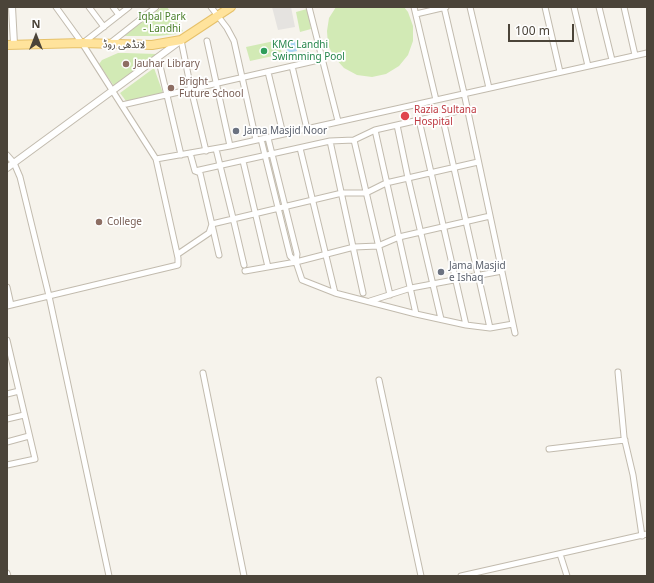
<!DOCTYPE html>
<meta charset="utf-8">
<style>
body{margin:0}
#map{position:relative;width:654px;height:583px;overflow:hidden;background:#f6f3ec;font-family:"Noto Sans",sans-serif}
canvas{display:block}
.frame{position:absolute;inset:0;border:8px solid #4b4439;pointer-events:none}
.north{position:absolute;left:16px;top:16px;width:40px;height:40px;-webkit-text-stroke:3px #fff;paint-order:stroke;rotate:0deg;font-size:11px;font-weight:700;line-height:16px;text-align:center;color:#4b4439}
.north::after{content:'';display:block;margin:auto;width:14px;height:18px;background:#4b4439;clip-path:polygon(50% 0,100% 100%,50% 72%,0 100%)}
.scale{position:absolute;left:508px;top:24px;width:66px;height:18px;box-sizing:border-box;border:2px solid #4b4439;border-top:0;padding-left:5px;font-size:12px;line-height:14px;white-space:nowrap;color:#4b4439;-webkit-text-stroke:3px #fff;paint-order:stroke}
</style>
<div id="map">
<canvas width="654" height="583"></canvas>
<div class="frame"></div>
<div class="north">N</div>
<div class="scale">100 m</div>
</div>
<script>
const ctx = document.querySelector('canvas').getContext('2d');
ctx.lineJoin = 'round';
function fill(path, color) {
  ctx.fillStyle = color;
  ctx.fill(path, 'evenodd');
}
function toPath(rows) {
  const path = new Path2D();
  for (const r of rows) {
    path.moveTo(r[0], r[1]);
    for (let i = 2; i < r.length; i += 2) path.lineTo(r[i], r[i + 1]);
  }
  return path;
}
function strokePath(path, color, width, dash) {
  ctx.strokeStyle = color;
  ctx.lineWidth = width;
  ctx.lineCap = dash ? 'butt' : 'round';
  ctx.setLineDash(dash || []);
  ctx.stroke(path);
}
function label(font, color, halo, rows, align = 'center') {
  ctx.font = font + ' "Noto Sans","Noto Sans Arabic",sans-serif';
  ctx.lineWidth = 3.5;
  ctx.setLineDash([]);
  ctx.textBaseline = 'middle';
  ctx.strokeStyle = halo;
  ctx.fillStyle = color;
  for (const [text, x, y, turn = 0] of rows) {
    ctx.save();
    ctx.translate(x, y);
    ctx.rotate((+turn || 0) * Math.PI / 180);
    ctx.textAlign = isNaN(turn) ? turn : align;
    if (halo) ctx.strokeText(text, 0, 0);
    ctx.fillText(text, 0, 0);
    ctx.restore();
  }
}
fill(toPath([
 [162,7,167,7,183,31,177,34,158,36,124,36],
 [336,7,404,7,408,12,413,26,413,41,408,55,399,66,386,74,372,77,357,75,344,68,334,57,328,45,327,31,329,18],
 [307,9,311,29,300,32,296,12],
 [279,40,282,54,250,61,246,47],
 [118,53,125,53,157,54,114,86,99,64,102,60],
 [154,68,163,93,126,101,120,93]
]), '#d2eab5');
fill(toPath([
 [272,7,291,7,295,27,278,30]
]), '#e5e3e0');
fill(toPath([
 [295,40,297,51,287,53,285,42]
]), '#a9d4f2');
const minor = toPath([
 [89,7,104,27],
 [113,7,119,15],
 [211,7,227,28,234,41,256,140],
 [309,7,338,121],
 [414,7,436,100],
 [444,7,464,93,515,333],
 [470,7,489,88],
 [545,7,560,72],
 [574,7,588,66],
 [599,7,612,60],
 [624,7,635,55],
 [416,14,446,7],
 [181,40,191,89,206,151],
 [207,41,230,146],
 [83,43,129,7],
 [109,44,156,7],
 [158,57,181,155],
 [292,66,307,129],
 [268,72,283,134],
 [122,105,323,59],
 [442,115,490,328],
 [419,120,466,325],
 [397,125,408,178,441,319],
 [375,130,416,314],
 [268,138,297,254,296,262,302,280,335,293,416,314,466,325,490,328,513,324],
 [261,139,290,256,296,262],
 [354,140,390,295],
 [330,141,363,293],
 [300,148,335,293],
 [216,149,233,218,244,265],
 [190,153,195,171,200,173,219,255],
 [7,155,14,163,20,177,49,296,109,576],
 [156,159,230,146,647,53],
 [243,161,268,267],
 [195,171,330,141,354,140,375,130,467,109],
 [178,254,209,233,212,224,342,193,366,193,386,183,478,162],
 [245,271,296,262,354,247,378,246,399,237,490,216],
 [7,287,11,305],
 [370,301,411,288,502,271],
 [7,306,178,265,178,258,156,159,82,43,56,7],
 [7,340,35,459,7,465],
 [618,372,624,437,633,475,642,536],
 [203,373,244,576],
 [379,380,421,576],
 [7,394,19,391],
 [7,419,24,415],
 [7,442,29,436],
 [549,449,625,440],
 [560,554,567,576],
 [7,573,8,576],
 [461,576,647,534]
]);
const tertiary = toPath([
 [12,7,14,44],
 [7,168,180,41]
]);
const primary = toPath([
 [7,45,82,43,152,45,181,40,231,7]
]);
strokePath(minor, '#c2bbae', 7);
strokePath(tertiary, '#c2bbae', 8);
strokePath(primary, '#e6c16a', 10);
strokePath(minor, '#fff', 5);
strokePath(tertiary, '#fff', 6);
strokePath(primary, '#ffe39c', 8);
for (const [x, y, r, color] of [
 [264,51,4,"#2e9e5b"],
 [126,64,4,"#8d6e63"],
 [171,88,4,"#8d6e63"],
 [405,116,5,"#e0444e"],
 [236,131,4,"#6b7280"],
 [99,222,4,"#8d6e63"],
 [441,272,4,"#6b7280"]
]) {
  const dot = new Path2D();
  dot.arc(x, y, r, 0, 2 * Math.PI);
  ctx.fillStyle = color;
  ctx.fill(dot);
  strokePath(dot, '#fff', 1.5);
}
label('10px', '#4a7f2a', '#fff', [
 ["Iqbal Park",162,17],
 ["- Landhi",162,29]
]);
label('10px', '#4b4439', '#fff', [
 ["لانڈھی روڈ",124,45,1]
]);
label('10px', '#27864d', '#fff', [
 ["KMC Landhi",272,45],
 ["Swimming Pool",272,57]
], 'left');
label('10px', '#785e54', '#fff', [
 ["Jauhar Library",134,64],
 ["Bright",179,82],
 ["Future School",179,94],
 ["College",107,222]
], 'left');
label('10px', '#be3a42', '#fff', [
 ["Razia Sultana",414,110],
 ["Hospital",414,122]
], 'left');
label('10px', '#5b616d', '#fff', [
 ["Jama Masjid Noor",244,131],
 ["Jama Masjid",449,266],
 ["e Ishaq",449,278]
], 'left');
</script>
